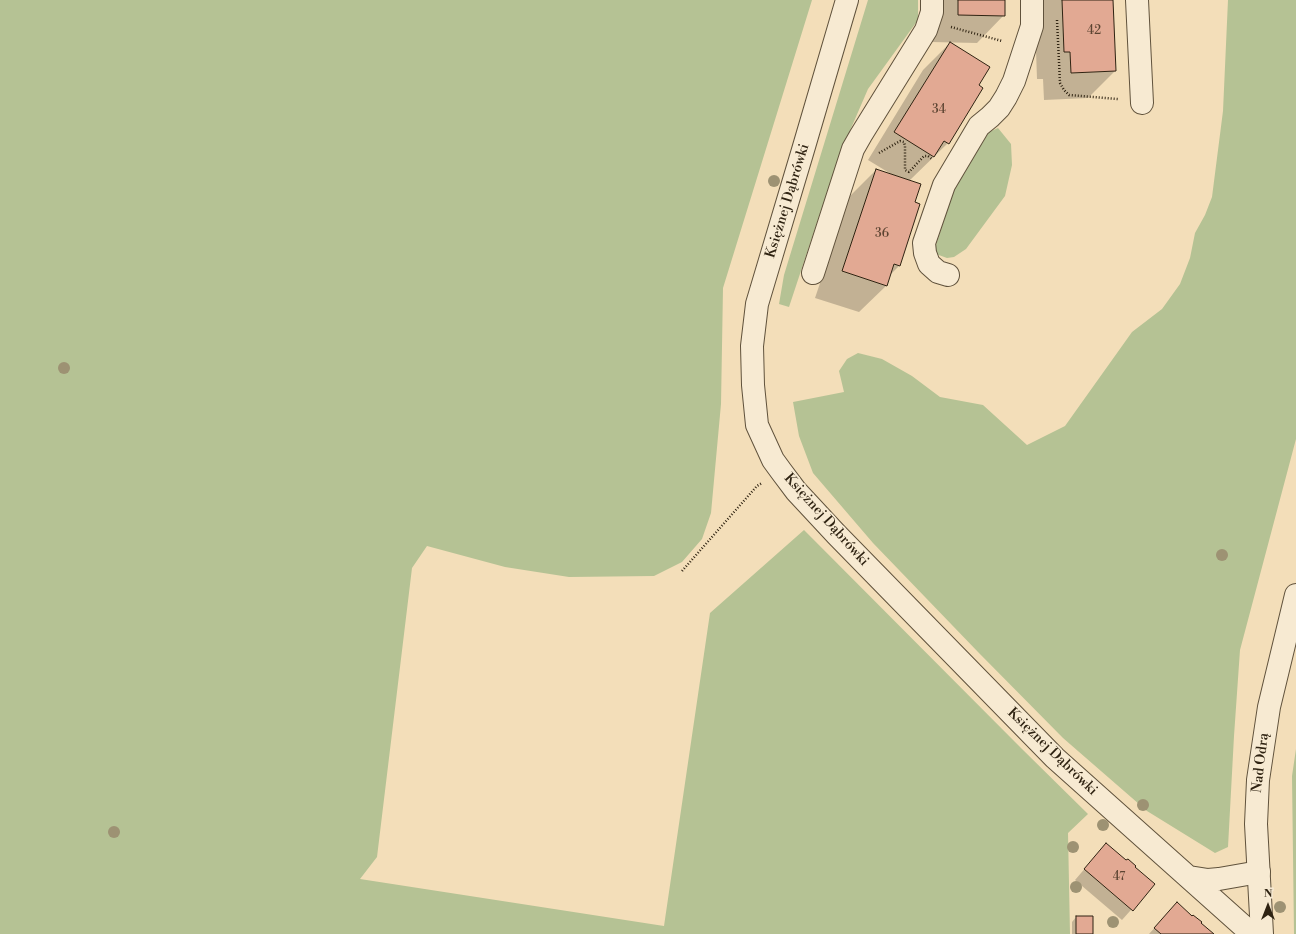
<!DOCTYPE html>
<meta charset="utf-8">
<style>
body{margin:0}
#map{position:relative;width:1296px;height:934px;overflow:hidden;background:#f3deb9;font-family:"Libre Bodoni",serif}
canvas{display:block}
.north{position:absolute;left:1248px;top:886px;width:40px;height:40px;-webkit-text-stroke:3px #f7ead2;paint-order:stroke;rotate:0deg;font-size:11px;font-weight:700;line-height:16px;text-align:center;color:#2f2312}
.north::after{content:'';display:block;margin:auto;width:14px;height:18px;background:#2f2312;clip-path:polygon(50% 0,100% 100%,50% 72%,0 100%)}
</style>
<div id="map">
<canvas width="1296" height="934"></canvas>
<div class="north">N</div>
</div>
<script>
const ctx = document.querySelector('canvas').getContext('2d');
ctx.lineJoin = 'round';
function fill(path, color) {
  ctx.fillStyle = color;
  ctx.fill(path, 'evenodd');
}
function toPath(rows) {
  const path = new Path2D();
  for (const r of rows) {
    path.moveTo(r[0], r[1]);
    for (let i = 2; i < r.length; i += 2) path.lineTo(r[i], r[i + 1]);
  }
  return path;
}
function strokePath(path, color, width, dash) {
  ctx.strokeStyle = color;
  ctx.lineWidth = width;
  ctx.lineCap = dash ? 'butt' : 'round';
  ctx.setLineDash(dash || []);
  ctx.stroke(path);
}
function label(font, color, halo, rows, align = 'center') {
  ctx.font = font + ' "Libre Bodoni",serif';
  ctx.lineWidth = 3.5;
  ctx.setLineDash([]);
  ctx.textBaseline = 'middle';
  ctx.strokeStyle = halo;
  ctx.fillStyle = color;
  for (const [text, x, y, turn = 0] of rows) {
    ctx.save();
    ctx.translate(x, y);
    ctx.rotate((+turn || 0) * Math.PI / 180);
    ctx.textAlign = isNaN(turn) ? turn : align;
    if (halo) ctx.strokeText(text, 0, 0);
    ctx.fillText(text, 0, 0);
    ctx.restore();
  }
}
fill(toPath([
 [0,0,812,0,723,288,721,404,711,513,702,539,682,562,654,576,569,577,505,567,427,546,412,568,377,857,360,879,664,926,710,613,804,530,1021,748,1088,814,1068,833,1070,934,0,934],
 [868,0,918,0,918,20,868,89,839,156,789,307,779,304,784,275],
 [1228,0,1296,0,1296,439,1240,650,1234,736,1228,847,1215,853,1147,811,1063,738,978,652,873,543,813,473,799,436,793,402,844,392,839,371,847,359,858,353,882,359,912,376,940,397,983,405,1027,445,1065,426,1132,332,1162,309,1180,284,1190,258,1195,233,1205,215,1212,197,1223,111],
 [998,128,1011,144,1012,165,1005,196,966,249,954,257,947,258,936,254,936,245,954,190,989,132],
 [1296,749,1296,934,1294,934,1292,776]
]), '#b5c294');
fill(toPath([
 [931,0,1004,0,1004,15,977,43,931,42],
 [1042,0,1112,0,1115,71,1088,98,1044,100,1043,79,1037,79,1035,21],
 [950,43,977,86,948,143,909,181,914,202,919,204,899,266,890,275,887,285,859,312,815,298,849,197,876,170,891,174,868,160,923,70],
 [1106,844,1154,884,1122,920,1075,880],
 [1177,903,1200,923,1212,934,1149,934],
 [1076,917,1092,934,1072,934,1072,922]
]), '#0003');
const building = toPath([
 [958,0,1005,0,1005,16,958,15,958,0],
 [1062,0,1113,0,1116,71,1071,73,1070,52,1064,52,1062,0],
 [950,42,990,67,979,85,983,88,949,144,944,141,934,157,894,132,950,42],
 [876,169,921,184,915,202,920,204,900,266,894,264,887,286,842,271,876,169],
 [1106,843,1126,860,1128,859,1136,866,1135,867,1155,884,1133,911,1084,869,1106,843],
 [1177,902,1192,916,1193,915,1202,922,1201,923,1214,934,1161,934,1154,928,1177,902],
 [1076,916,1093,916,1093,934,1076,934,1076,916]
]);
fill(building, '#e2a993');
strokePath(building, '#2f2312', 1);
const minor = toPath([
 [847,0,803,150,757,304,752,346,753,385,757,425,773,460,781,471,796,491,836,534,1055,758,1252,934],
 [1137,0,1142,103],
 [813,273,853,149,861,135,926,30,932,12,932,0],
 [948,275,938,272,929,264,925,253,924,243,944,185,979,126,990,117,999,108,1006,97,1014,81,1032,26,1032,0],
 [1189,877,1208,880,1219,879,1259,872]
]);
const tertiary = toPath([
 [1262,934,1256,824,1258,780,1269,707,1296,595]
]);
strokePath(minor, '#60523c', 24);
strokePath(tertiary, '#60523c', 24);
strokePath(toPath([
 [1057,20,1060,83,1064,90,1069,95,1118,99],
 [951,27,1002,41],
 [879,153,900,141,904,142,905,146,905,170,909,172,924,156,928,156,932,159],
 [682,571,757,486,762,483]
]), '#2f2312', 2.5, [1, 2]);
strokePath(minor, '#f7ead2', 22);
strokePath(tertiary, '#f7ead2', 22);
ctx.fillStyle = '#9d9273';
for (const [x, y] of [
 [774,181],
 [64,368],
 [1222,555],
 [1143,805],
 [1103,825],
 [114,832],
 [1073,847],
 [1076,887],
 [1280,907],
 [1113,922]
]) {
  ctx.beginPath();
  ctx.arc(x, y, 6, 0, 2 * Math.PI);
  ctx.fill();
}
label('12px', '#5c4432', null, [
 ["42",1094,31],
 ["34",939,110],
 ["36",882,234],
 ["47",1119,877]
]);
label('14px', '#2f2312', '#f7ead2', [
 ["Księżnej Dąbrówki",788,201,-73],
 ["Księżnej Dąbrówki",826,520,48],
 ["Księżnej Dąbrówki",1052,752,44],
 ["Nad Odrą",1261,763,-83]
]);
</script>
